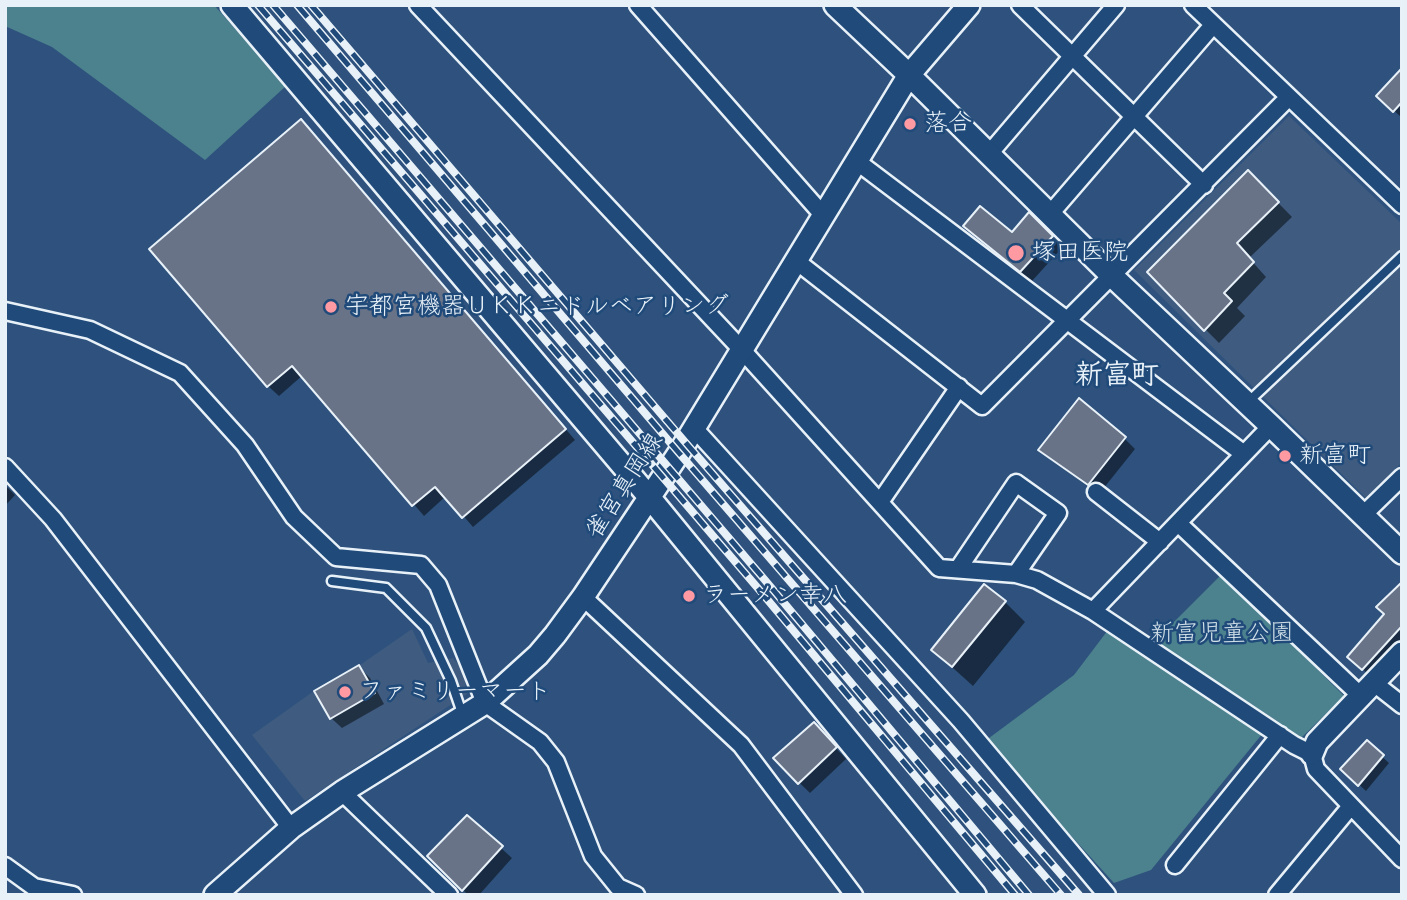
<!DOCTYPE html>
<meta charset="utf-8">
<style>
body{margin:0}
#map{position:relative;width:1407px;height:900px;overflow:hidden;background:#2e527d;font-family:"Shantell Sans",sans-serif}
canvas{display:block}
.frame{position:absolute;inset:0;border:7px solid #e8f1f8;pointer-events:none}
</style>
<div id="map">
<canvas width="1407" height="900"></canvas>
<div class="frame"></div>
</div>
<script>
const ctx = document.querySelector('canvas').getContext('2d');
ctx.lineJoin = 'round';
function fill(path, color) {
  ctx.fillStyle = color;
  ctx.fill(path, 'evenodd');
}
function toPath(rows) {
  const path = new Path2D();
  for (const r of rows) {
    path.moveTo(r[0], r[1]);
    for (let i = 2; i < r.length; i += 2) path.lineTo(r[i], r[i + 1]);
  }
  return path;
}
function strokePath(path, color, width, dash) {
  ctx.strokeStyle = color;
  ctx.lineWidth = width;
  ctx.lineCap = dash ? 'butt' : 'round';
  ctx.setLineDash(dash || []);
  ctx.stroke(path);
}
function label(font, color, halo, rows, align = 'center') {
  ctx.font = font + ' "Shantell Sans","Klee One",sans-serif';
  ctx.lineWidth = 5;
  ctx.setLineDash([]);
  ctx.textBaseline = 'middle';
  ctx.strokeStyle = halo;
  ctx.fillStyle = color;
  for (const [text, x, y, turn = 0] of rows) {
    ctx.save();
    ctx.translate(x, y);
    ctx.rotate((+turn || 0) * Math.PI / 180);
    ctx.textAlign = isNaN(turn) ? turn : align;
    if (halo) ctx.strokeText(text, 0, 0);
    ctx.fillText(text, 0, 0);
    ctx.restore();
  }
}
fill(toPath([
 [1289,116,1402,224,1402,462,1366,498,1134,270],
 [412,629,428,663,453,658,463,670,467,694,305,801,252,735,314,691,360,665]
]), '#3f5c80');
fill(toPath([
 [5,5,214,5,286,86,205,160,52,47,5,26],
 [1222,574,1344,696,1298,741,1277,721,1155,641],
 [1108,630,1263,733,1151,870,1114,883,985,741,1074,675]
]), '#4c818e');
fill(toPath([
 [1402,71,1402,116,1401,117,1378,96],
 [312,132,575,440,473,527,446,496,424,516,303,375,279,396,268,386],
 [1248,172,1292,217,1249,258,1266,277,1237,308,1245,316,1219,343,1149,272],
 [1029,214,1062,248,1032,281,975,236,1012,234],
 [1125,439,1135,449,1099,494,1051,460,1040,449],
 [5,485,15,495,5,506],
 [1402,584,1402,640,1370,676,1350,657,1386,615],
 [1005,602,1025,622,973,686,933,650],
 [359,667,370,678,384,704,342,728,331,718],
 [824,735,846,759,810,793,775,759],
 [1367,743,1389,763,1366,791,1342,769],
 [501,848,512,858,479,895,468,895,430,856]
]), '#0007');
const building = toPath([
 [1402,68,1402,102,1393,112,1376,96,1402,68],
 [301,119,566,429,462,518,435,487,412,506,292,366,267,387,149,249,301,119],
 [1248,170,1279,202,1237,243,1254,262,1224,293,1232,301,1204,331,1147,272,1248,170],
 [980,206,1012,232,1029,212,1053,236,1020,272,963,226,980,206],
 [1079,398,1126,437,1088,485,1038,450,1079,398],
 [1402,582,1402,626,1362,670,1347,657,1384,614,1376,607,1402,582],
 [984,584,1006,601,952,667,931,650,984,584],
 [359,665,375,693,330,719,314,691,359,665],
 [814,722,837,747,798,784,773,758,814,722],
 [1367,740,1384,755,1358,786,1340,769,1367,740],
 [467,815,503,846,462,891,427,856,467,815]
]);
fill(building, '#687388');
strokePath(building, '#e8f1f8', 2);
const lane = toPath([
 [1247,403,1402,256],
 [332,581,386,588,426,628,451,681,463,716]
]);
const street = toPath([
 [418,5,742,350,939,568,1016,574,1037,580,1093,611,1294,745,1312,754,1316,769,1402,859],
 [638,5,823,215],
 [1020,5,1204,185],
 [1193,5,1402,205],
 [989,154,1116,5],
 [855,160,1244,454],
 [1050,214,1213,25],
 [795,260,982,406,1289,97],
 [5,311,90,330,180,373,245,445,294,517,336,557,421,565,438,585,485,703,540,742,556,762,593,856,618,887,636,895],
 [694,428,961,721,1107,895],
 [5,467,53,519,291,828],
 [1096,492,1160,542],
 [880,502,959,387],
 [1363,515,1402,477],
 [1178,523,1361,696],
 [958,569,1016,483,1058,513,1016,574],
 [583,597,741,745,854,895],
 [1093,611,1271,426],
 [1374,683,1402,705],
 [342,792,449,895],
 [1175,865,1280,735],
 [5,866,34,887,73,895],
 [1277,895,1351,806]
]);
const secondary = toPath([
 [232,5,650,498,975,895],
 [835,5,909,75,1111,275,1271,426,1402,553],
 [1312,754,1317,742,1402,653],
 [215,895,291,828,342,792,485,703,538,655,555,635,583,597,679,453,909,75,969,5]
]);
strokePath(lane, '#e8f1f8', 13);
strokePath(street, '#e8f1f8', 21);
strokePath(secondary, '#e8f1f8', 26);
strokePath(lane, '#1f4a7a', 8);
strokePath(street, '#1f4a7a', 16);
strokePath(secondary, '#1f4a7a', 21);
const rail = toPath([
 [258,5,756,586,1015,895],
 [273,5,764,579,1029,895],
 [297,5,679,453,1061,895],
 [311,5,685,442,1079,895]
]);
strokePath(rail, '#e8f1f8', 8);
strokePath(rail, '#1f4a7a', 5, [16]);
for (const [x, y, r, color] of [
 [910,124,7,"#ff9aa2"],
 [1016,253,9,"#ff9aa2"],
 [331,307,7,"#ff9aa2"],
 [1285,456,7,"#ff9aa2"],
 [689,596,7,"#ff9aa2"],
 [345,692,7,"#ff9aa2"]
]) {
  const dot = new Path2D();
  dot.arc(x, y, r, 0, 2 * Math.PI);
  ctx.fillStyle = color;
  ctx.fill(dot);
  strokePath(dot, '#1f4a7a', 2.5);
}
label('24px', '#e8f1f8', '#1f4a7a', [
 ["落合",924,124],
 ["塚田医院",1032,253],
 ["宇都宮機器ＵＫＫニドルベアリング",345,307],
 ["新富町",1299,456],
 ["ラーメン幸八",703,596],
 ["ファミリーマート",359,692]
], 'left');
label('24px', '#e8f1f8', '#1f4a7a', [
 ["雀宮真岡線",625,486,-57]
]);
label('24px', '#d1e0e8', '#1f4a7a', [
 ["新富児童公園",1222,634]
]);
label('bold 28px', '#e8f1f8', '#1f4a7a', [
 ["新富町",1117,376]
]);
</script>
